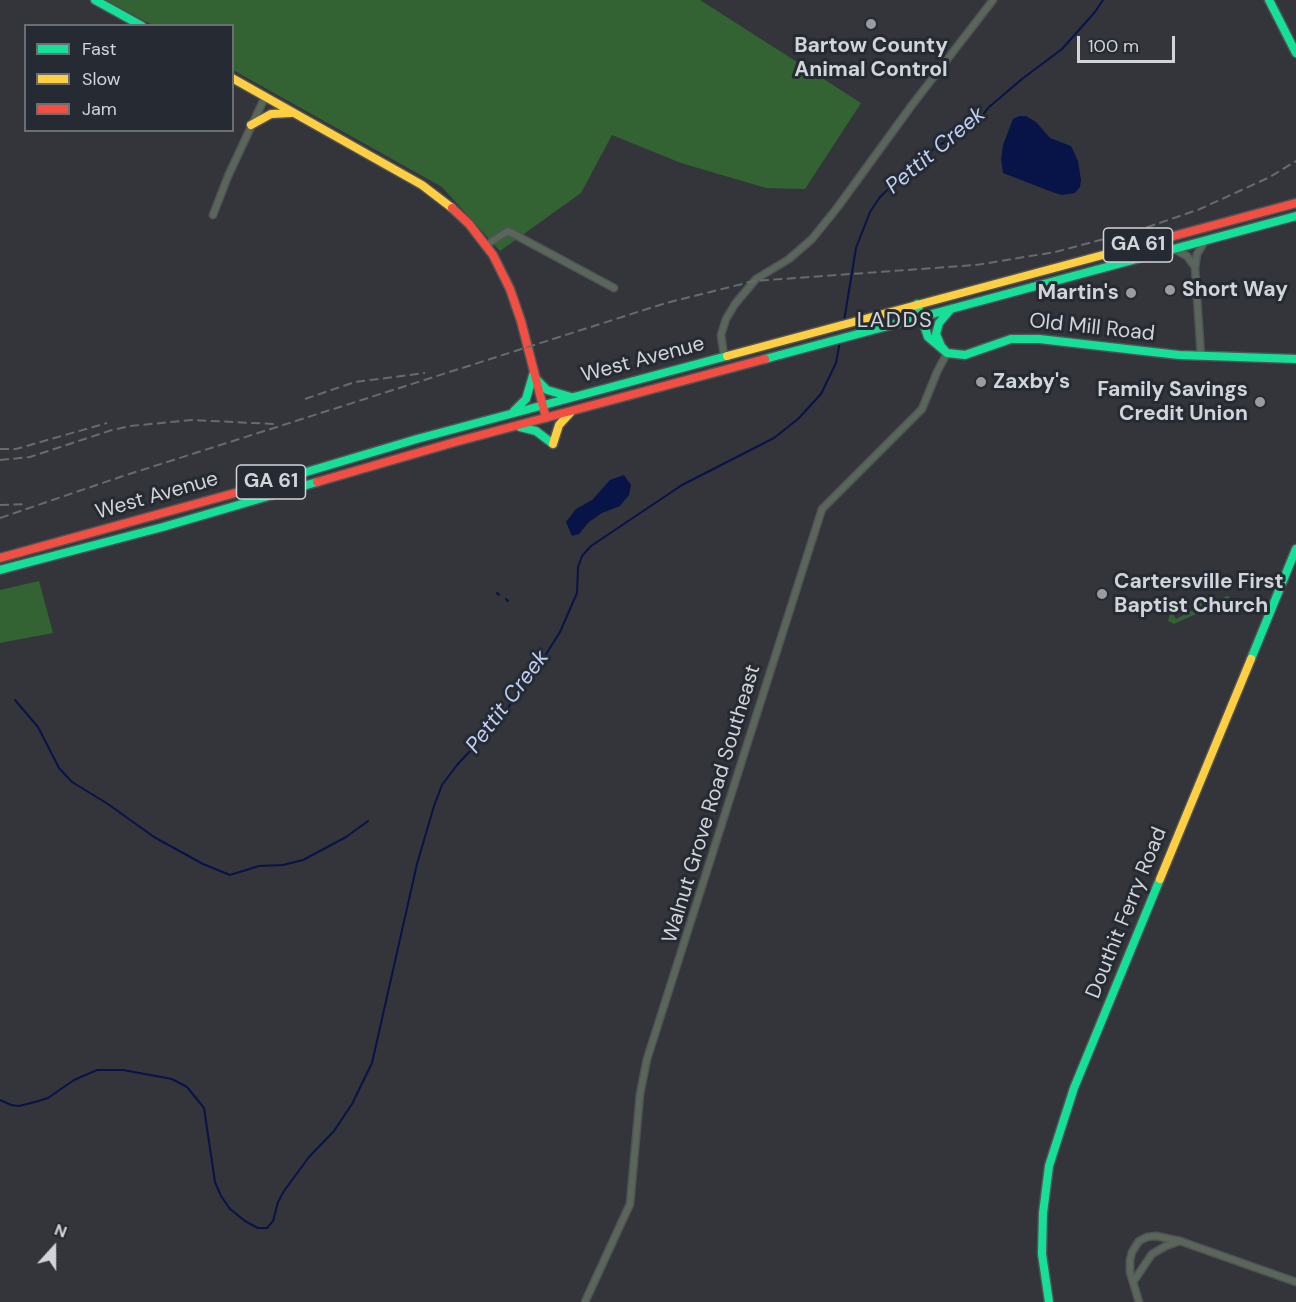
<!DOCTYPE html>
<style>
body{margin:0}
#map{position:relative;width:1296px;height:1302px;overflow:hidden;background:#33353a;font-family:"DM Sans",sans-serif}
canvas{display:block}
.legend{position:absolute;left:24px;top:24px;width:210px;height:108px;box-sizing:border-box;background:#262a32;border:2px solid #6a6e75;margin:0;padding:8px 10px;list-style:none;font-size:18px;color:#d1d4d9}
.legend li{display:flex;align-items:center;gap:12px;height:30px}
.legend b{width:30px;border:2px solid #6a6e75}
.north{position:absolute;left:24px;top:1218px;width:60px;height:60px;-webkit-text-stroke:4px #262a32;paint-order:stroke;rotate:21deg;font-size:16px;font-weight:700;line-height:24px;text-align:center;color:#d1d4d9}
.north::after{content:'';display:block;margin:auto;width:21px;height:27px;background:#d1d4d9;clip-path:polygon(50% 0,100% 100%,50% 72%,0 100%)}
.scale{position:absolute;left:1077px;top:36px;width:98px;height:27px;box-sizing:border-box;border:3px solid #d1d4d9;border-top:0;padding-left:8px;font-size:18px;line-height:21px;white-space:nowrap;color:#d1d4d9;-webkit-text-stroke:4px #262a32;paint-order:stroke}
</style>
<div id="map">
<canvas width="1296" height="1302"></canvas>
<ul class="legend">
<li><b style="height:8px;background:#16e098"></b>Fast</li>
<li><b style="height:8px;background:#ffcf43"></b>Slow</li>
<li><b style="height:8px;background:#f24e42"></b>Jam</li>
</ul>
<div class="north">N</div>
<div class="scale">100 m</div>
</div>
<script>
const ctx = document.querySelector('canvas').getContext('2d');
ctx.lineJoin = 'round';
function fill(path, color) {
  ctx.fillStyle = color;
  ctx.fill(path, 'evenodd');
}
function toPath(rows) {
  const path = new Path2D();
  for (const r of rows) {
    path.moveTo(r[0], r[1]);
    for (let i = 2; i < r.length; i += 2) path.lineTo(r[i], r[i + 1]);
  }
  return path;
}
function strokePath(path, color, width, dash) {
  ctx.strokeStyle = color;
  ctx.lineWidth = width;
  ctx.lineCap = dash ? 'butt' : 'round';
  ctx.setLineDash(dash || []);
  ctx.stroke(path);
}
function label(font, color, halo, rows, align = 'center') {
  ctx.font = font + ' "DM Sans",sans-serif';
  ctx.lineWidth = 6;
  ctx.setLineDash([]);
  ctx.textBaseline = 'middle';
  ctx.strokeStyle = halo;
  ctx.fillStyle = color;
  for (const [text, x, y, turn = 0] of rows) {
    ctx.save();
    ctx.translate(x, y);
    ctx.rotate((+turn || 0) * Math.PI / 180);
    ctx.textAlign = isNaN(turn) ? turn : align;
    if (halo) ctx.strokeText(text, 0, 0);
    ctx.fillText(text, 0, 0);
    ctx.restore();
  }
}
fill(toPath([
 [106,0,700,0,861,103,805,189,766,188,681,163,612,135,581,193,500,251,442,187,233,70,232,26,152,25],
 [39,581,53,633,0,643,0,590],
 [1227,596,1230,597,1226,607,1198,613,1174,624,1168,621,1170,614,1173,614,1176,619,1199,607,1198,602,1201,602,1203,606,1223,602,1224,597]
]), '#346333');
fill(toPath([
 [1019,116,1026,116,1036,122,1050,138,1071,146,1078,161,1081,180,1080,187,1075,193,1062,195,1055,193,1003,173,1001,159,1003,145,1013,119],
 [624,475,631,485,629,495,620,506,602,513,589,522,579,534,572,536,566,522,576,509,592,500,610,480]
]), '#081448');
strokePath(toPath([
 [844,321,856,248,870,212,880,197,923,156,980,119,988,108,1022,79,1062,49,1095,12,1103,0],
 [497,593,499,595],
 [506,599,508,601],
 [15,700,38,727,59,768,72,782,108,804,154,837,203,864,230,875,259,866,283,865,303,860,346,837,368,821],
 [0,1100,11,1105,19,1106,35,1102,48,1098,74,1080,97,1070,123,1070,172,1079,187,1087,204,1108,215,1182,221,1196,230,1209,245,1221,258,1228,267,1228,273,1221,278,1202,284,1191,309,1157,334,1131,352,1104,372,1063,417,864,434,806,442,785,457,765,498,721,538,667,560,632,577,593,578,567,582,556,591,546,682,485,774,438,798,419,821,394,836,363,840,341]
]), '#081448', 2);
const street = toPath([
 [213,215,228,176,265,97],
 [486,245,508,231,614,288],
 [1174,249,1187,256,1195,267],
 [724,356,721,335,726,319,735,304,756,279,789,259,812,239,837,208,912,105,993,0],
 [1201,356,1195,268,1197,254,1205,241],
 [1133,1282,1152,1254,1166,1246,1180,1241],
 [585,1302,630,1204,640,1094,647,1059,822,509,922,409,937,372,947,353],
 [1139,1302,1130,1272,1130,1260,1132,1252,1139,1241,1147,1237,1156,1236,1180,1241,1296,1282]
]);
const fast = toPath([
 [95,0,142,26],
 [1269,0,1296,53],
 [917,304,928,337,947,353,965,355,1011,339,1039,339,1179,355,1296,359],
 [947,353,941,346,936,334,939,323,951,309],
 [765,359,1296,216],
 [536,379,547,390,571,397],
 [514,411,526,399,534,372],
 [520,427,536,431,553,444],
 [246,490,417,439,727,356],
 [0,570,163,527,317,482],
 [1251,659,1296,549],
 [1049,1302,1042,1254,1043,1213,1049,1166,1074,1088,1160,879]
]);
const slow = toPath([
 [232,78,422,185,452,208],
 [251,125,271,114,291,113],
 [727,356,1155,241],
 [553,444,559,425,570,413],
 [1160,879,1251,659]
]);
const jam = toPath([
 [452,208,469,224,493,255,510,289,521,321,546,418],
 [1155,241,1296,203],
 [317,482,455,442,765,359],
 [0,558,246,490]
]);
strokePath(street, '#505256', 9);
strokePath(fast, '#505256', 11);
strokePath(slow, '#505256', 11);
strokePath(jam, '#505256', 11);
strokePath(street, '#5b665b', 6);
strokePath(fast, '#16e098', 8);
strokePath(slow, '#ffcf43', 8);
strokePath(jam, '#f24e42', 8);
strokePath(toPath([
 [305,399,355,382,425,373],
 [0,449,16,449,107,423],
 [0,460,30,457,112,430,130,426,192,420,274,424],
 [0,505,26,504],
 [0,518,120,477,666,303,754,281,976,265,1055,252,1142,229,1200,209,1270,177,1296,161]
]), '#666c6a', 2, [9, 4.5]);
for (const [x, y, r, color] of [
 [871,24,6,"#9a9ca1"],
 [1170,290,6,"#9a9ca1"],
 [1131,293,6,"#9a9ca1"],
 [981,382,6,"#9a9ca1"],
 [1260,402,6,"#9a9ca1"],
 [1102,594,6,"#9a9ca1"]
]) {
  const dot = new Path2D();
  dot.arc(x, y, r, 0, 2 * Math.PI);
  ctx.fillStyle = color;
  ctx.fill(dot);
  strokePath(dot, '#262a32', 2);
}
for (const [x, y, w] of [
 [1138,245,69],
 [271,482,69]
]) {
  const box = new Path2D();
  box.roundRect(x - w / 2, y - 17, w, 34, 4.5);
  ctx.fillStyle = '#262a32';
  ctx.fill(box);
  strokePath(box, '#d1d4d9', 1.5);
}
label('bold 20px', '#d1d4d9', null, [
 ["GA 61",1138,245],
 ["GA 61",271,482]
]);
label('bold 21px', '#d1d4d9', '#262a32', [
 ["Bartow County",871,46,"center"],
 ["Animal Control",871,70,"center"],
 ["Short Way",1182,290],
 ["Martin's",1119,293,"right"],
 ["Zaxby's",993,382],
 ["Family Savings",1248,390,"right"],
 ["Credit Union",1248,414,"right"],
 ["Cartersville First",1114,582],
 ["Baptist Church",1114,606]
], 'left');
label('21px', '#d1d4d9', '#262a32', [
 ["Old Mill Road",1092,328,6],
 ["West Avenue",643,360,-15],
 ["West Avenue",157,496,-16],
 ["Walnut Grove Road Southeast",712,804,-73],
 ["Douthit Ferry Road",1127,913,-68]
]);
label('italic 22px', '#bfd0f5', '#262a32', [
 ["Pettit Creek",936,151,-40],
 ["Pettit Creek",508,702,-53]
]);
ctx.letterSpacing = '1.5px';
label('22px', '#d1d4d9', '#262a32', [
 ["LADDS",895,321]
]);
ctx.letterSpacing = '0px';
</script>
